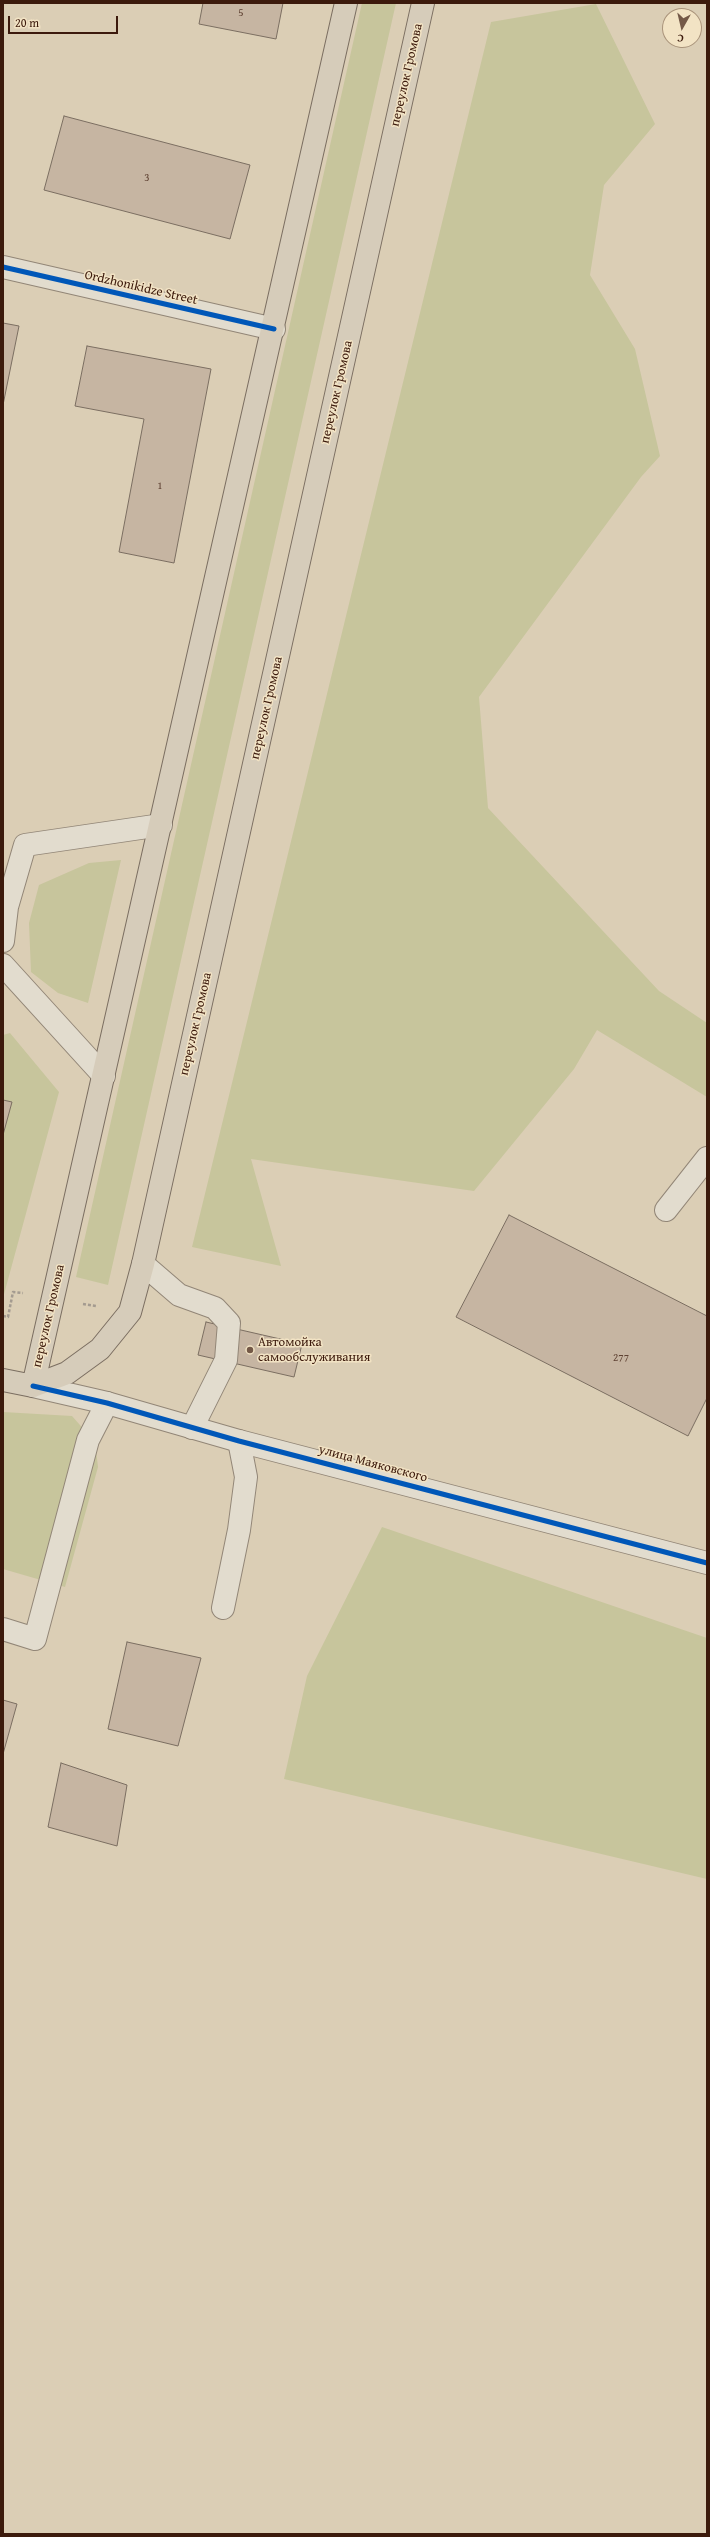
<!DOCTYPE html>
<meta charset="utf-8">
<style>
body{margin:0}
#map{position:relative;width:710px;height:2537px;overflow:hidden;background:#dbceb5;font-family:"Gentium Book Plus",serif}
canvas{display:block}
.frame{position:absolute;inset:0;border:4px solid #3c1a0c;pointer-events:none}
.north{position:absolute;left:662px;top:8px;width:40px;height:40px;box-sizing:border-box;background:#f2e3c4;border:1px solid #a9937a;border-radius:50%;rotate:188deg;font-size:11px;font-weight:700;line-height:16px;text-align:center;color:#3c1a0c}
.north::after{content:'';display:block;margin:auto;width:14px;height:18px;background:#745947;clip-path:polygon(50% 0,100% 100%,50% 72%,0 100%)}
.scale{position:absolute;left:8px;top:16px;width:110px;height:18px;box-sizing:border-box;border:2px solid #3c1a0c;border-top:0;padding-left:5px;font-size:12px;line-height:14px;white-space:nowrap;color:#3c1a0c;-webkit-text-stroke:3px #f2e3c4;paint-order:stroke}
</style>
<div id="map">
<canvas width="710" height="2537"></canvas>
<div class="frame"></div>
<div class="north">С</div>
<div class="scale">20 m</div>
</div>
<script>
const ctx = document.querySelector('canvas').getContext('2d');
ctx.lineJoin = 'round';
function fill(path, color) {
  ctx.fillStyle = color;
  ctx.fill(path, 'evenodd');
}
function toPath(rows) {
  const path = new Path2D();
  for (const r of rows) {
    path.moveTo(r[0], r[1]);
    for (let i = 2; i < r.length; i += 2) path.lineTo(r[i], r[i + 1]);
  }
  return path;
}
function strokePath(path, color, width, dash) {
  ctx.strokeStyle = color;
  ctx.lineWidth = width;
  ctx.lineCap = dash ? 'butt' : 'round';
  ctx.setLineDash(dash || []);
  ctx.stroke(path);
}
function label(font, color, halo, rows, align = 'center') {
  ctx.font = font + ' "Gentium Book Plus",serif';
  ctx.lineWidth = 3;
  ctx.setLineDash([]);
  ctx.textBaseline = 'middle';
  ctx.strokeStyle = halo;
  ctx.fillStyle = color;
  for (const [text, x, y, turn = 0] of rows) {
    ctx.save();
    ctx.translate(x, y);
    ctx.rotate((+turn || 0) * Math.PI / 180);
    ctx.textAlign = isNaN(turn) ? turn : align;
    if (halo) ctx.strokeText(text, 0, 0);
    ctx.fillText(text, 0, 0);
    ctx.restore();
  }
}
fill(toPath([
 [362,3,396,3,108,1285,76,1277],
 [596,4,655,124,604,185,590,275,635,349,660,456,641,477,479,697,488,808,659,991,707,1023,707,1097,597,1030,574,1069,474,1191,251,1159,281,1266,192,1247,491,22],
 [121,860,88,1003,58,993,31,972,29,923,39,885,89,863],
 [10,1033,59,1092,3,1298,3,1035],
 [3,1412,72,1416,95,1442,98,1467,65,1587,3,1569],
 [382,1527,707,1638,707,1879,284,1779,307,1676]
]), '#c7c59c');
const building = toPath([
 [203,3,283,3,276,39,199,24,203,3],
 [64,116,250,165,230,239,44,190,64,116],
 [3,323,19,326,3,405,3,323],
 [87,346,211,369,174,563,119,552,144,419,75,406,87,346],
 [3,1100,12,1102,3,1135,3,1100],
 [509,1215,707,1316,707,1398,688,1436,456,1317,509,1215],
 [206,1322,302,1344,294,1377,198,1355,206,1322],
 [127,1642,201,1658,178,1746,108,1729,127,1642],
 [3,1700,17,1704,3,1754,3,1700],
 [61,1763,127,1785,117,1846,48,1827,61,1763]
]);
fill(building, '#c6b5a2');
strokePath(building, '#7b6e61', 1);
const service = toPath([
 [3,941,7,907,25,845,161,825],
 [3,965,104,1076],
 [666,1210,707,1158],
 [143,1264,179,1295,215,1308,229,1323,226,1360,192,1428],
 [223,1608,239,1530,246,1477,239,1441],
 [3,1629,35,1639,88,1440,107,1403]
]);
const minor = toPath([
 [3,267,274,329]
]);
const tertiary = toPath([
 [33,1386,107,1403,239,1441,707,1563]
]);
const primary = toPath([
 [346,3,33,1386,67,1373,100,1349,130,1312,143,1264,423,3],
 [3,1380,33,1386]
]);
strokePath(service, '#928677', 24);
strokePath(minor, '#928677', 24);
strokePath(tertiary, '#928677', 24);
strokePath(primary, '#7b6e61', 24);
strokePath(toPath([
 [83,1304,96,1306],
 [3,1316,8,1317,13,1292,23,1293]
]), '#a49b90', 2.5, [3, 2]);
strokePath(service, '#e2dcce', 22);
strokePath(minor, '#e2dcce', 22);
strokePath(tertiary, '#e2dcce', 22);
strokePath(primary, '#d6ccba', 22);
strokePath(toPath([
 [3,267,274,329],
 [33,1386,107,1403,239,1441,707,1563]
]), '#0057b8', 5);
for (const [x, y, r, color] of [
 [250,1350,4,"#745947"]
]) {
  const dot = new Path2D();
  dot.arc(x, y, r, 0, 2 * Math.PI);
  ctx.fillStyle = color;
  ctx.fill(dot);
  strokePath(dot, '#f2e3c4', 1.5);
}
label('11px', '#5e4132', null, [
 ["5",241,13],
 ["3",147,178],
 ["1",160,486],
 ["277",621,1358]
]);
label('13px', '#3c1a0c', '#f2e3c4', [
 ["переулок Громова",407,75,-77],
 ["Ordzhonikidze Street",141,288,13],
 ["переулок Громова",337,392,-77],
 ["переулок Громова",267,708,-77],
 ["переулок Громова",196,1024,-77],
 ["переулок Громова",49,1316,-77],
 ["улица Маяковского",373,1464,15]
]);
label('13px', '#3c1a0c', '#f2e3c4', [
 ["Автомойка",258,1343],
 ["самообслуживания",258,1358]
], 'left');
</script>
